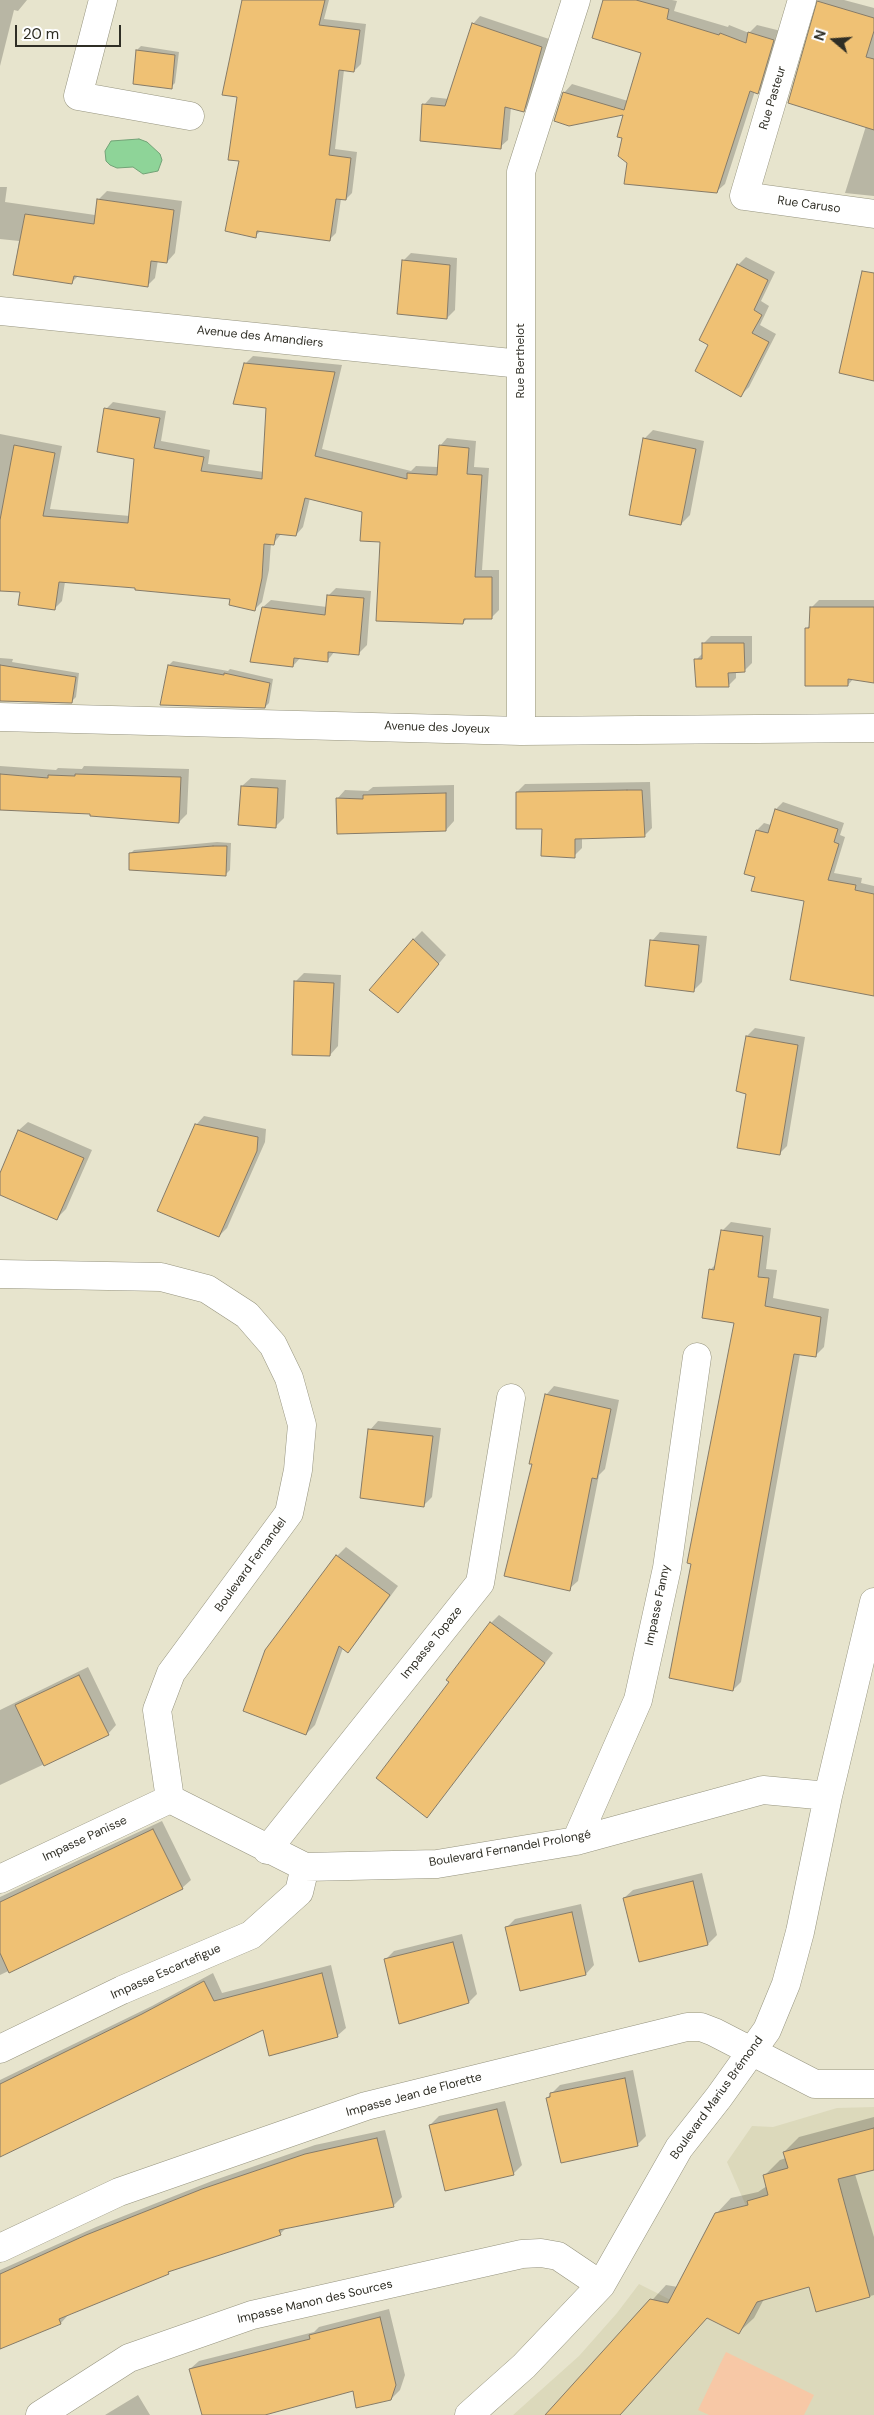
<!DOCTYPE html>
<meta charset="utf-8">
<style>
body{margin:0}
#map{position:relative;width:874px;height:2415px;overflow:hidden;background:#e7e4cd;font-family:"DM Sans",sans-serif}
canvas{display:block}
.north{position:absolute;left:809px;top:15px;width:50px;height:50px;-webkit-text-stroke:4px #fff;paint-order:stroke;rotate:288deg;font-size:14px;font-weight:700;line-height:20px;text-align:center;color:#2f2e25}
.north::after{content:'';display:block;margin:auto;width:18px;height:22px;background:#2f2e25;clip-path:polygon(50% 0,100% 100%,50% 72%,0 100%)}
.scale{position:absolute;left:15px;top:25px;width:106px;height:22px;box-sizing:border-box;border:2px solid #2f2e25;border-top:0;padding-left:6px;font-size:15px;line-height:18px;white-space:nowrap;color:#2f2e25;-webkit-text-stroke:4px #fff;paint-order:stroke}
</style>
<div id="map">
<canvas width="874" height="2415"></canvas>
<div class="north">N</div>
<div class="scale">20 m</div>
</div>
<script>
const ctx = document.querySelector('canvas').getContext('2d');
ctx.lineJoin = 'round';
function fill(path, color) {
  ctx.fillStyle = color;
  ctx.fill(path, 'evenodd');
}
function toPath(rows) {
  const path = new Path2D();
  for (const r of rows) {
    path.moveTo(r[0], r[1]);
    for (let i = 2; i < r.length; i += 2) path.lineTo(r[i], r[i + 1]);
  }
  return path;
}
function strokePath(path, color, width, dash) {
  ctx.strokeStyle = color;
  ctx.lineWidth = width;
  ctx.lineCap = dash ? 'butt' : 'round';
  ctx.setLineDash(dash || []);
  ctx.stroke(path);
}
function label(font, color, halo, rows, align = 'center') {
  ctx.font = font + ' "DM Sans",sans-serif';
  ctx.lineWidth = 4.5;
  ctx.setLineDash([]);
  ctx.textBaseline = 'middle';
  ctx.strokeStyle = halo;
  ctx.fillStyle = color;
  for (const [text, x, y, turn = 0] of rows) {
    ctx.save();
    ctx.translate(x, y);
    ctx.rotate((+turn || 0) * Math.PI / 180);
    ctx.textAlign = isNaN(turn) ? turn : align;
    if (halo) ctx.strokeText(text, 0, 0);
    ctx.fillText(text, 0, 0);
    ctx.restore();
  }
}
fill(toPath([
 [874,2107,874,2415,513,2415,579,2356,617,2313,639,2284,739,2334,757,2302,778,2296,746,2206,727,2162,752,2126,773,2127,837,2108]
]), '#dcd9bb');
fill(toPath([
 [726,2352,814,2395,804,2415,709,2415,698,2410]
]), '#f7c8a6');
const water = toPath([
 [139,139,147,142,160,154,162,160,158,171,143,174,133,167,117,168,110,165,106,161,105,151,111,141,139,139]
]);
fill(water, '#8ed498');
strokePath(water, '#72a276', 1);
fill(toPath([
 [0,0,27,0,18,11,14,10,0,66],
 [243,0,329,0,324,19,366,24,361,64,354,71,344,70,335,149,357,152,352,193,346,199,341,199,336,233,330,239,262,230,255,236,241,160,238,96],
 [604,0,672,0,677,1,674,11,728,27,729,25,749,33,757,25,781,31,766,84,758,92,755,91,725,184,716,192,628,163,623,137,624,113,564,93,572,84,628,101,643,52],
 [818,0,844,0,874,8,874,196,845,193,866,126,818,5],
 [480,16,549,39,531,103,523,111,511,107,508,140,500,147,424,105,431,97,449,99,473,24],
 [141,46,179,52,175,83,171,87,137,50],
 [0,187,7,187,5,202,95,215,99,199,107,191,182,201,175,253,167,262,158,260,155,278,147,286,79,275,72,282,14,274,19,241,0,239],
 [411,253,457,258,455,310,447,318,403,261],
 [746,257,775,272,761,301,769,306,760,325,776,334,749,387,741,395,710,345,738,265],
 [253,356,342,365,322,449,411,471,416,466,438,467,440,446,447,438,476,441,474,467,489,468,482,570,499,570,499,610,492,617,468,617,463,623,382,541,363,511,310,498,303,527,296,535,281,534,273,544,271,543,269,570,262,602,254,610,231,597,137,587,65,582,62,601,55,608,21,591,0,589,0,434,62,446,50,509,130,516,136,458,106,409,113,402,166,411,161,441,210,450,208,464,264,472,268,406,245,364],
 [653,430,704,441,690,515,681,524,644,439],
 [336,588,371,591,367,645,359,653,335,651,327,661,301,657,293,666,263,607,271,600,327,607,328,596],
 [819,600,874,600,874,682,854,678,848,685,807,628,810,625,811,608],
 [711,636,752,636,752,663,744,671,736,672,736,678,728,686,696,660,704,652,703,644],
 [0,658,13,659,12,662,79,673,76,697,72,701,0,699],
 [173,661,228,671,230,669,273,679,269,703,265,707,161,704,169,665],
 [0,766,56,770,58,768,82,769,84,766,189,769,187,814,179,822,91,813,0,808],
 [251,778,286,780,284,818,276,826,242,786],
 [650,782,652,828,644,836,582,838,582,848,574,856,543,827,517,792,525,784],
 [454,785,454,821,446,830,337,799,345,790,368,791,373,787],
 [783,802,844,823,840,835,845,837,834,873,862,878,861,883,874,886,874,995,805,900,756,876,757,830,764,823,771,825,776,809],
 [217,842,231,843,230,870,226,874,130,854,134,850],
 [422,931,446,955,406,1003,413,940],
 [660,932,707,936,702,982,693,991,652,941],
 [304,973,341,975,338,1046,330,1055,296,981],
 [755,1028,805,1037,787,1146,779,1154,747,1093,747,1036],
 [204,1116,266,1129,265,1142,227,1228,219,1236,196,1125],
 [28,1122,92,1150,66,1209,57,1218,0,1194,0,1176,19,1130],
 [731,1222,771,1228,766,1269,777,1270,773,1298,829,1309,824,1347,815,1356,800,1354,741,1682,733,1690,736,1322,710,1270,716,1264,722,1231],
 [554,1386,619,1400,605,1469,599,1475,578,1581,569,1589,533,1463,546,1395],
 [378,1421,441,1428,432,1497,423,1506,370,1430],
 [346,1547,398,1586,356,1642,348,1651,343,1648,315,1725,306,1734,337,1556],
 [499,1615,553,1653,427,1816,451,1682,491,1623],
 [88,1667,116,1725,108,1734,0,1785,0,1710],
 [162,1821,191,1880,182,1888,0,1975,0,1897],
 [702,1873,717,1935,708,1944,640,1960,624,1898,633,1890],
 [581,1904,594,1965,586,1974,506,1928,515,1919],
 [462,1934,477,1994,469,2002,385,1960,394,1951],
 [331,1965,346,2028,337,2036,264,2028,0,2156,0,2080,152,2006,213,1973,222,1993],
 [633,2070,646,2136,637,2145,547,2098,560,2085],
 [505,2101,522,2165,513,2174,430,2125,439,2116],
 [874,2117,874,2169,855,2174,874,2237,874,2295,817,2310,810,2285,764,2299,754,2318,739,2332,708,2317,620,2415,547,2415,666,2285,678,2287,716,2214,731,2198,758,2192,767,2186,765,2175,780,2160,786,2158,784,2152,799,2137],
 [385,2130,402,2197,393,2206,286,2228,280,2234,173,2269,168,2273,69,2314,61,2323,0,2348,0,2270,96,2227,212,2181,315,2145],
 [389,2309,405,2375,400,2390,391,2399,354,2390,260,2415,203,2415,190,2369,199,2361,314,2332,319,2327],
 [138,2395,150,2415,105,2415]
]), '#0003');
const building = toPath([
 [242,0,325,0,319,25,360,30,354,72,339,70,329,155,351,158,346,200,336,199,330,241,257,231,256,238,225,231,239,161,228,160,237,97,222,95,242,0],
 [603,0,636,0,669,9,667,19,719,35,720,33,746,43,748,32,774,40,758,94,750,91,717,193,624,184,627,163,618,156,622,138,617,137,623,115,569,126,554,121,563,92,624,110,641,53,592,38,603,0],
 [817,1,874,18,874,31,866,57,874,59,874,130,788,103,817,1],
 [472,23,542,47,524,112,505,107,501,149,420,141,422,104,445,106,472,23],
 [136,50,175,55,172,89,133,84,136,50],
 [97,199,174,210,167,263,151,261,148,287,74,276,72,284,13,275,25,214,94,224,97,199],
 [402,260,450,265,447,319,397,314,402,260],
 [737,264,768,280,754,310,762,315,752,333,769,342,741,397,695,371,708,345,699,340,737,264],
 [862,271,874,273,874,381,839,373,862,271],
 [244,363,335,372,315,456,407,479,407,473,437,475,439,445,469,448,467,474,482,475,475,577,492,577,492,619,464,619,463,624,376,621,380,542,360,541,362,512,305,498,296,536,276,534,274,545,264,544,262,578,255,611,229,605,230,599,135,590,135,588,59,582,55,610,18,605,20,592,0,591,0,520,14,445,55,453,43,516,128,523,134,459,97,452,104,408,160,418,154,448,204,457,201,471,262,479,266,408,233,404,244,363],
 [643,438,696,449,681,525,629,515,643,438],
 [327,595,364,598,359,655,328,652,328,662,294,658,293,667,250,662,262,607,325,615,327,595],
 [810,607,874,607,874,683,848,679,848,686,805,686,805,628,809,628,810,607],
 [702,643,744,643,745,672,728,673,729,687,696,687,694,659,702,659,702,643],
 [0,665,76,677,72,703,0,701,0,665],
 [168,665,224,675,224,673,270,683,265,708,160,705,168,665],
 [0,774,48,778,48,775,75,776,75,774,181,777,179,823,90,816,90,814,0,810,0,774],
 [241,786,278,788,276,828,238,825,241,786],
 [627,790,642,790,645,837,575,839,575,858,541,856,542,829,516,829,516,792,627,790],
 [446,793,446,831,337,834,336,798,363,799,363,795,446,793],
 [775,809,838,829,834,842,839,844,828,880,856,885,855,890,874,894,874,996,790,980,804,901,751,891,755,877,744,874,756,830,768,833,775,809],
 [213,846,227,846,226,876,129,870,129,853,213,846],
 [413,939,439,964,398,1013,369,990,413,939],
 [650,940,699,945,694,992,645,986,650,940],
 [294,981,334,983,330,1056,292,1055,294,981],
 [746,1036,798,1045,780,1155,737,1148,746,1094,736,1091,746,1036],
 [195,1124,258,1137,257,1151,219,1237,157,1211,195,1124],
 [18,1130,84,1158,57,1220,0,1195,0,1173,18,1130],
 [721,1230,763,1236,758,1277,769,1278,765,1306,821,1317,816,1357,794,1354,733,1691,669,1678,691,1564,687,1563,734,1323,702,1318,709,1269,714,1270,721,1230],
 [545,1394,611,1409,597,1479,592,1478,570,1591,504,1576,532,1464,529,1464,545,1394],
 [368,1429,433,1436,424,1507,360,1498,368,1429],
 [336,1555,390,1595,348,1653,339,1646,306,1735,243,1711,265,1650,336,1555],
 [490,1622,545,1663,427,1818,376,1778,449,1682,446,1680,490,1622],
 [79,1675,109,1735,44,1766,15,1705,79,1675],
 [153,1829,183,1889,9,1973,0,1953,0,1902,153,1829],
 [693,1881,708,1945,639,1962,623,1898,693,1881],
 [572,1912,586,1975,520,1991,505,1927,572,1912],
 [453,1942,469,2003,399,2024,384,1959,453,1942],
 [322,1973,338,2037,269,2056,263,2030,0,2157,0,2084,142,2014,204,1981,214,2001,322,1973],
 [625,2078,638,2146,561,2163,546,2098,550,2097,550,2093,625,2078],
 [497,2109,514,2175,445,2191,429,2125,497,2109],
 [874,2128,874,2170,838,2179,870,2297,816,2312,809,2287,757,2302,739,2334,707,2318,620,2415,545,2415,650,2299,668,2303,715,2213,748,2205,747,2201,768,2195,763,2175,788,2168,783,2152,874,2128],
 [377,2138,394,2207,279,2230,281,2235,168,2272,169,2274,59,2319,61,2324,0,2349,0,2274,86,2235,202,2189,305,2154,377,2138],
 [380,2317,396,2385,391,2400,356,2408,353,2391,265,2415,202,2415,189,2369,310,2339,309,2335,380,2317]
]);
fill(building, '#efc174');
strokePath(building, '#867b68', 1);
const street = toPath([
 [103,0,78,96,190,116],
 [802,0,744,196,874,214],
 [0,311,521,364],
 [0,717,521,731,874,728],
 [521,731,521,172,576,0],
 [0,1274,161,1277,207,1289,247,1315,273,1345,289,1378,302,1425,298,1470,289,1513,171,1673,157,1710,170,1799,305,1867,437,1864,576,1841,763,1790,828,1796],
 [576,1841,638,1700,667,1568,697,1357],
 [267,1850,480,1583,511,1398],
 [0,1879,170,1799],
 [0,2049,122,1990,251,1935,299,1892,305,1867],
 [0,2248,119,2192,366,2106,687,2027,701,2027,714,2032,815,2084,874,2084],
 [40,2415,129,2358,252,2315,522,2254,541,2253,558,2256,601,2285],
 [469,2415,524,2366,601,2285,679,2148,719,2097,767,2030,786,1984,800,1932,828,1796,874,1602]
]);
strokePath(street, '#96947f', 29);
strokePath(street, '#fff', 28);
label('12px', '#2f2e25', '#fff', [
 ["Rue Pasteur",773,98,-73],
 ["Rue Caruso",809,205,8],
 ["Avenue des Amandiers",260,337,6],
 ["Rue Berthelot",521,361,-90],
 ["Avenue des Joyeux",437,728,2],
 ["Boulevard Fernandel",251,1565,-54],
 ["Impasse Fanny",658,1605,-78],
 ["Impasse Topaze",432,1643,-51],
 ["Impasse Panisse",85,1839,-25],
 ["Boulevard Fernandel Prolongé",510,1849,-10],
 ["Impasse Escartefigue",166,1972,-24],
 ["Impasse Jean de Florette",414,2095,-15],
 ["Boulevard Marius Brémond",717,2098,-54],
 ["Impasse Manon des Sources",315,2302,-13]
]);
</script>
